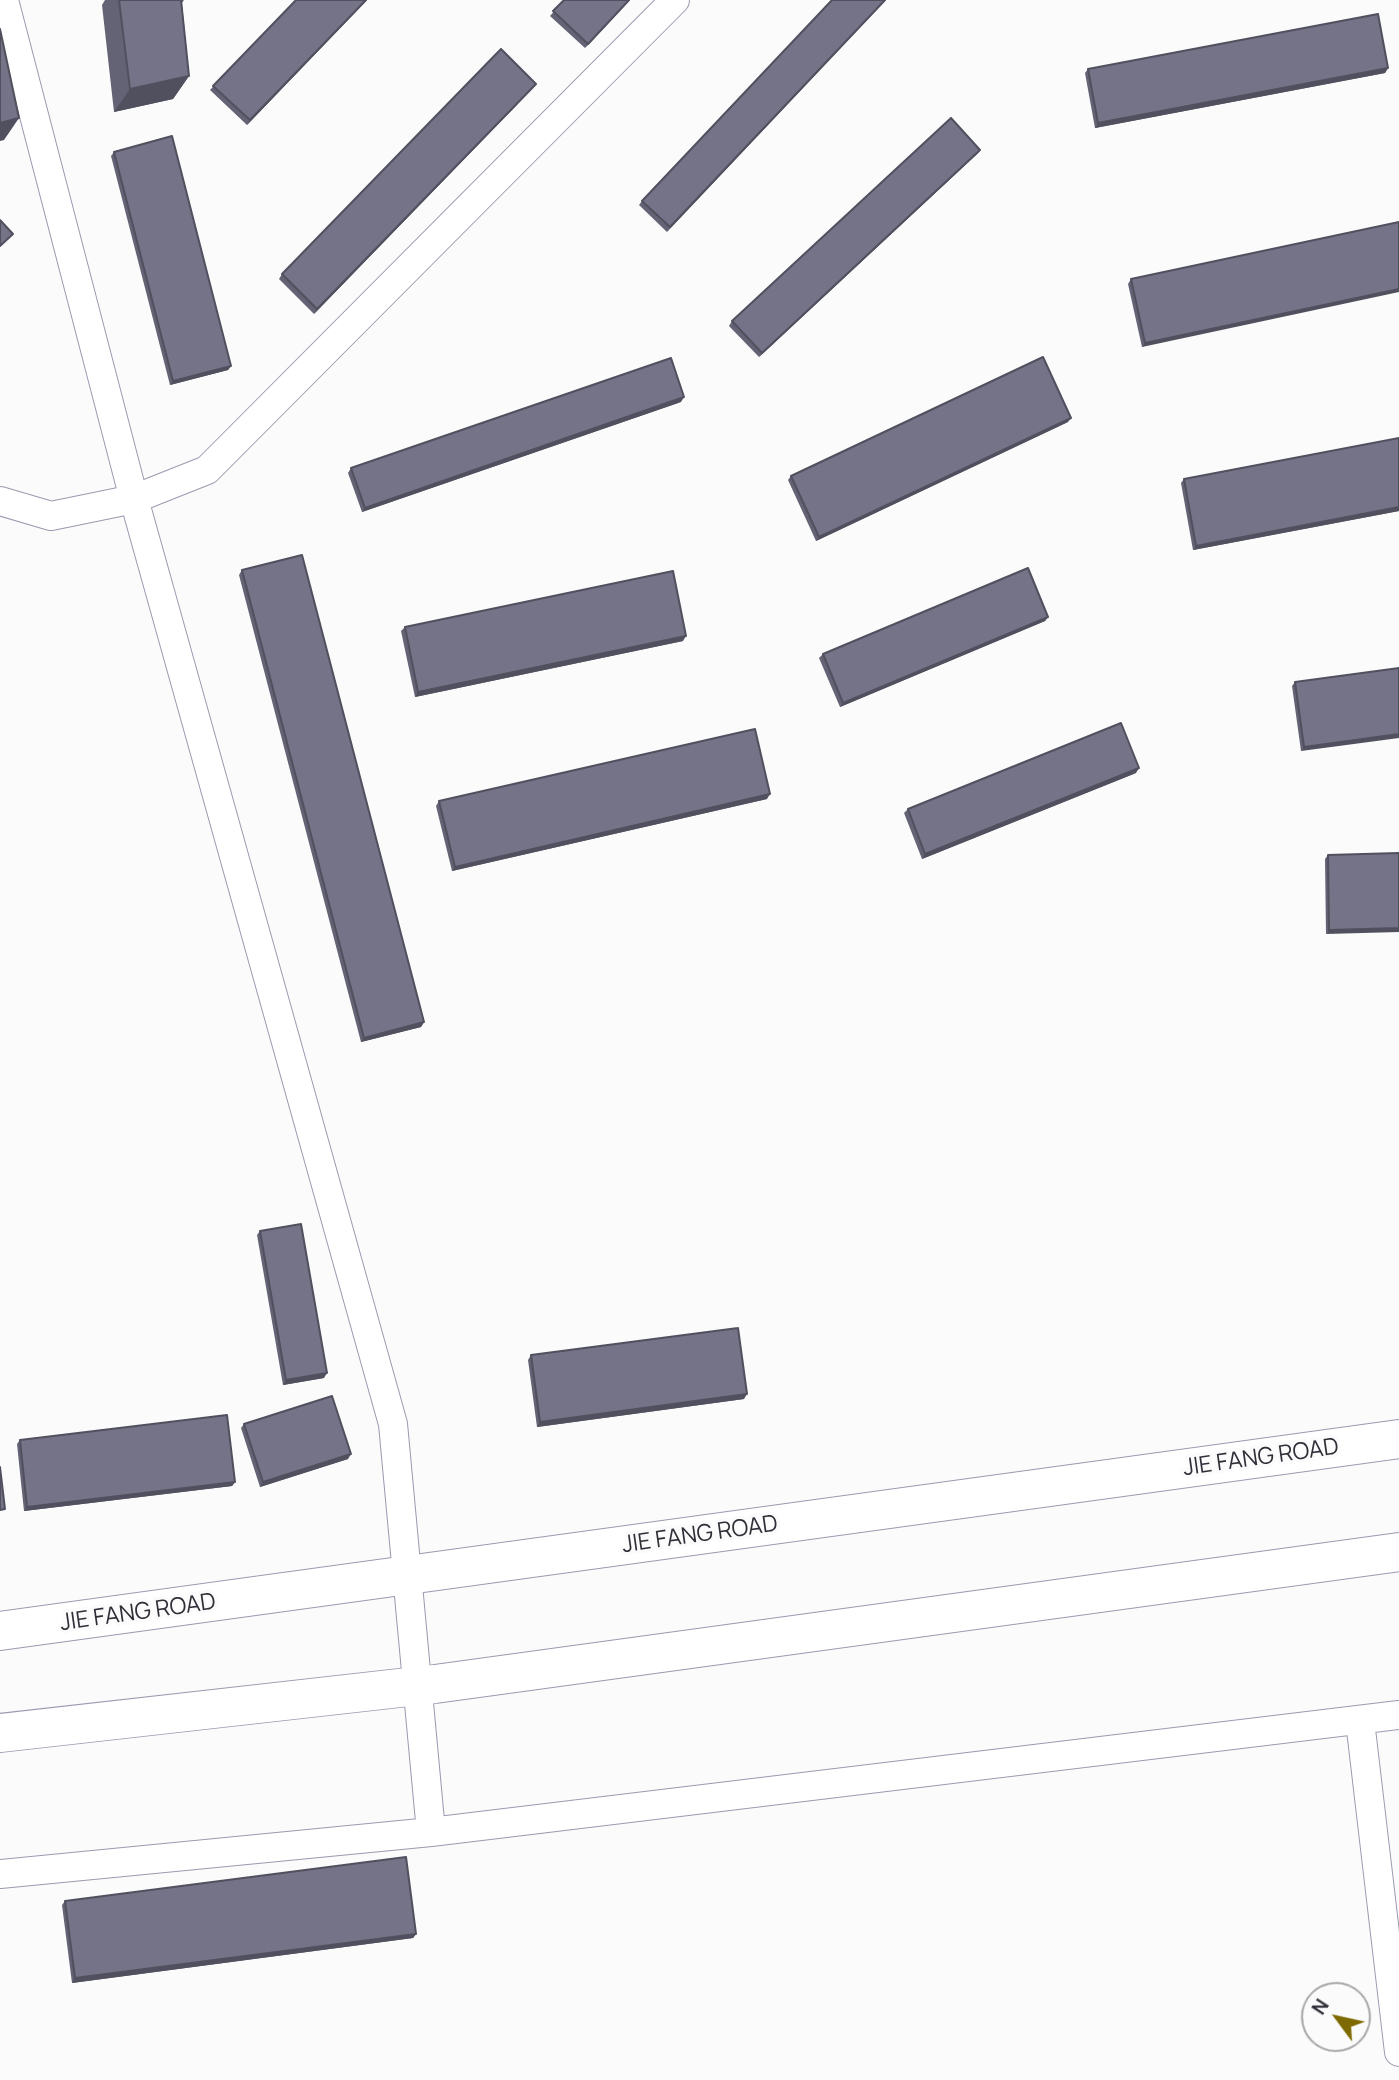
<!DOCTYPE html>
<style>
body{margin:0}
#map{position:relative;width:1399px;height:2080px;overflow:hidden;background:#fbfbfb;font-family:Manrope,sans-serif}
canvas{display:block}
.north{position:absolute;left:1301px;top:1982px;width:70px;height:70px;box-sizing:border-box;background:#fbfbfb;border:2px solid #a9a9ad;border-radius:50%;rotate:303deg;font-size:19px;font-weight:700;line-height:28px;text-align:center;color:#2f2f38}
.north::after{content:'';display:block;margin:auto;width:24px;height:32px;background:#7d6a01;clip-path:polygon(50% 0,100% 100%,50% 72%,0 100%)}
</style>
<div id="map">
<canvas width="1399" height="2080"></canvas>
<div class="north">N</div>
</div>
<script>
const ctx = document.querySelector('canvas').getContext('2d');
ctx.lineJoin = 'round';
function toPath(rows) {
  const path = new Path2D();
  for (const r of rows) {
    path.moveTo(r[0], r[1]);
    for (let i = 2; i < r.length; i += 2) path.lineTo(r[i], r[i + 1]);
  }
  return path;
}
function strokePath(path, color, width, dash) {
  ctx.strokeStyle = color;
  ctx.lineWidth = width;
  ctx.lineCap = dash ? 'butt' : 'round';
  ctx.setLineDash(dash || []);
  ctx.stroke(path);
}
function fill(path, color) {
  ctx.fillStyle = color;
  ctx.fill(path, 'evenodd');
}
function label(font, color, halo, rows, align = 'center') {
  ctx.font = font + ' Manrope,sans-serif';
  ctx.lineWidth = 7;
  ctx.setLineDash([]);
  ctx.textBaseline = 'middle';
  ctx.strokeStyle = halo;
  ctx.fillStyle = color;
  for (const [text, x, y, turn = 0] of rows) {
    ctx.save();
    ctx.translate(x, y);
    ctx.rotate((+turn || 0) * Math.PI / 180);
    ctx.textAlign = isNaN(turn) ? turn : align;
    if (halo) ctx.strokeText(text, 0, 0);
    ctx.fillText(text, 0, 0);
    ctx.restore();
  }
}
const minor = toPath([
 [4,0,134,499,393,1424,431,1832],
 [0,501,51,516,134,499,207,470,675,0],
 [1360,1721,1399,2052],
 [0,1874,431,1832,1399,1715]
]);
const secondary = toPath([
 [0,1631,1399,1439],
 [0,1733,435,1684,1399,1552]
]);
strokePath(minor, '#9b9ab0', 30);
strokePath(secondary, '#9b9ab0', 40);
strokePath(minor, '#fff', 28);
strokePath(secondary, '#fff', 38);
fill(toPath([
 [105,0,184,0,182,3,189,76,173,99,114,112,102,5],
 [296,0,367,0,247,125,210,90],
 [564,0,630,0,585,48,550,16],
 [832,0,667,232,639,205,642,201],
 [1388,68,1385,73,1095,128,1085,73,1088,69],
 [533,88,314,314,279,279,282,274],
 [980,150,977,154,759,357,729,326,732,321],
 [114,152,231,366,228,370,170,385,111,156],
 [1399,222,1142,347,1128,284,1131,279],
 [681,402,362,512,348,473,351,468],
 [1068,422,816,541,788,480,791,476],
 [1399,438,1399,511,1193,550,1181,483,1184,479],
 [242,570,424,1022,421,1027,361,1042,239,575],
 [1048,617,1045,621,840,707,819,658,823,654],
 [405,627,683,641,415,697,401,631],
 [1399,668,1301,751,1292,686,1295,682],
 [1136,773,922,859,904,813,908,809],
 [767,799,452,871,436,806,439,801],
 [1399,853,1326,934,1325,859,1328,855],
 [260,1231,324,1378,283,1385,257,1235],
 [531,1355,744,1399,537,1427,528,1360],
 [244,1424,348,1459,260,1487,241,1428],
 [20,1440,235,1482,232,1486,24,1511,17,1444],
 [65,1901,416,1934,413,1938,72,1983,62,1905]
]), '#646375');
fill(toPath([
 [366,0,367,0,247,125,250,120],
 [629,0,630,0,585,48,588,44],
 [885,0,886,0,667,232,670,227],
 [1388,68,1385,73,1095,128,1098,123],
 [189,76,173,99,114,112,130,89],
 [536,84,533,88,314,314,317,309],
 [19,118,4,140,0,141,0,123],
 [980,150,977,154,759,357,762,353],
 [1399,289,1399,292,1142,347,1145,343],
 [231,366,228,370,170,385,173,381],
 [684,397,681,402,362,512,365,508],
 [1071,418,1068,422,816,541,819,537],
 [1399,507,1399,511,1193,550,1196,546],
 [1048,617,1045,621,840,707,843,703],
 [686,636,683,641,415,697,418,692],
 [1399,734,1399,738,1301,751,1304,747],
 [1139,768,1136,773,922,859,925,854],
 [770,794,767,799,452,871,455,867],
 [1399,928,1399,932,1326,934,1329,930],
 [424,1022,421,1027,361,1042,364,1038],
 [327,1373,324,1378,283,1385,286,1380],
 [747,1394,744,1399,537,1427,540,1422],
 [351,1454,348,1459,260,1487,263,1482],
 [235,1482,232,1486,24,1511,27,1507],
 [416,1934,413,1938,72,1983,75,1978]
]), '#51505f');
const building = toPath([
 [119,0,181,0,189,76,130,89,119,0],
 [296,0,366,0,250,120,213,86,296,0],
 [564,0,629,0,588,44,553,11,564,0],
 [832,0,885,0,670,227,642,201,832,0],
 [1378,14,1388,68,1098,123,1088,69,1378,14],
 [0,29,19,118,0,123,0,29],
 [501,49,536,84,317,309,282,274,501,49],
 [951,118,980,150,762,353,732,321,951,118],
 [172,136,231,366,173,381,114,152,172,136],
 [0,220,13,234,0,246,0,220],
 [1399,222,1399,289,1145,343,1131,279,1399,222],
 [1043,357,1071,418,819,537,791,476,1043,357],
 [671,358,684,397,365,508,351,468,671,358],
 [1399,438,1399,507,1196,546,1184,479,1399,438],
 [302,555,424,1022,364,1038,242,570,302,555],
 [1028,568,1048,617,843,703,823,654,1028,568],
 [673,571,686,636,418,692,405,627,673,571],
 [1399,668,1399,734,1304,747,1295,682,1399,668],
 [1121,723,1139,768,925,854,908,809,1121,723],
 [755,729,770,794,455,867,439,801,755,729],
 [1399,853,1399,928,1329,930,1328,855,1399,853],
 [301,1224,327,1373,286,1380,260,1231,301,1224],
 [738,1328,747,1394,540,1422,531,1355,738,1328],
 [332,1396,351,1454,263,1482,244,1424,332,1396],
 [227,1415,235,1482,27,1507,20,1440,227,1415],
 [0,1467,5,1509,0,1510,0,1467],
 [406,1857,416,1934,75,1978,65,1901,406,1857]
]);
fill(building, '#747388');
strokePath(building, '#51505f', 2);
label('23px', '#2f2f38', '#fbfbfb', [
 ["JIE FANG ROAD",1261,1458,-8],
 ["JIE FANG ROAD",700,1535,-8],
 ["JIE FANG ROAD",138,1613,-8]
]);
</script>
